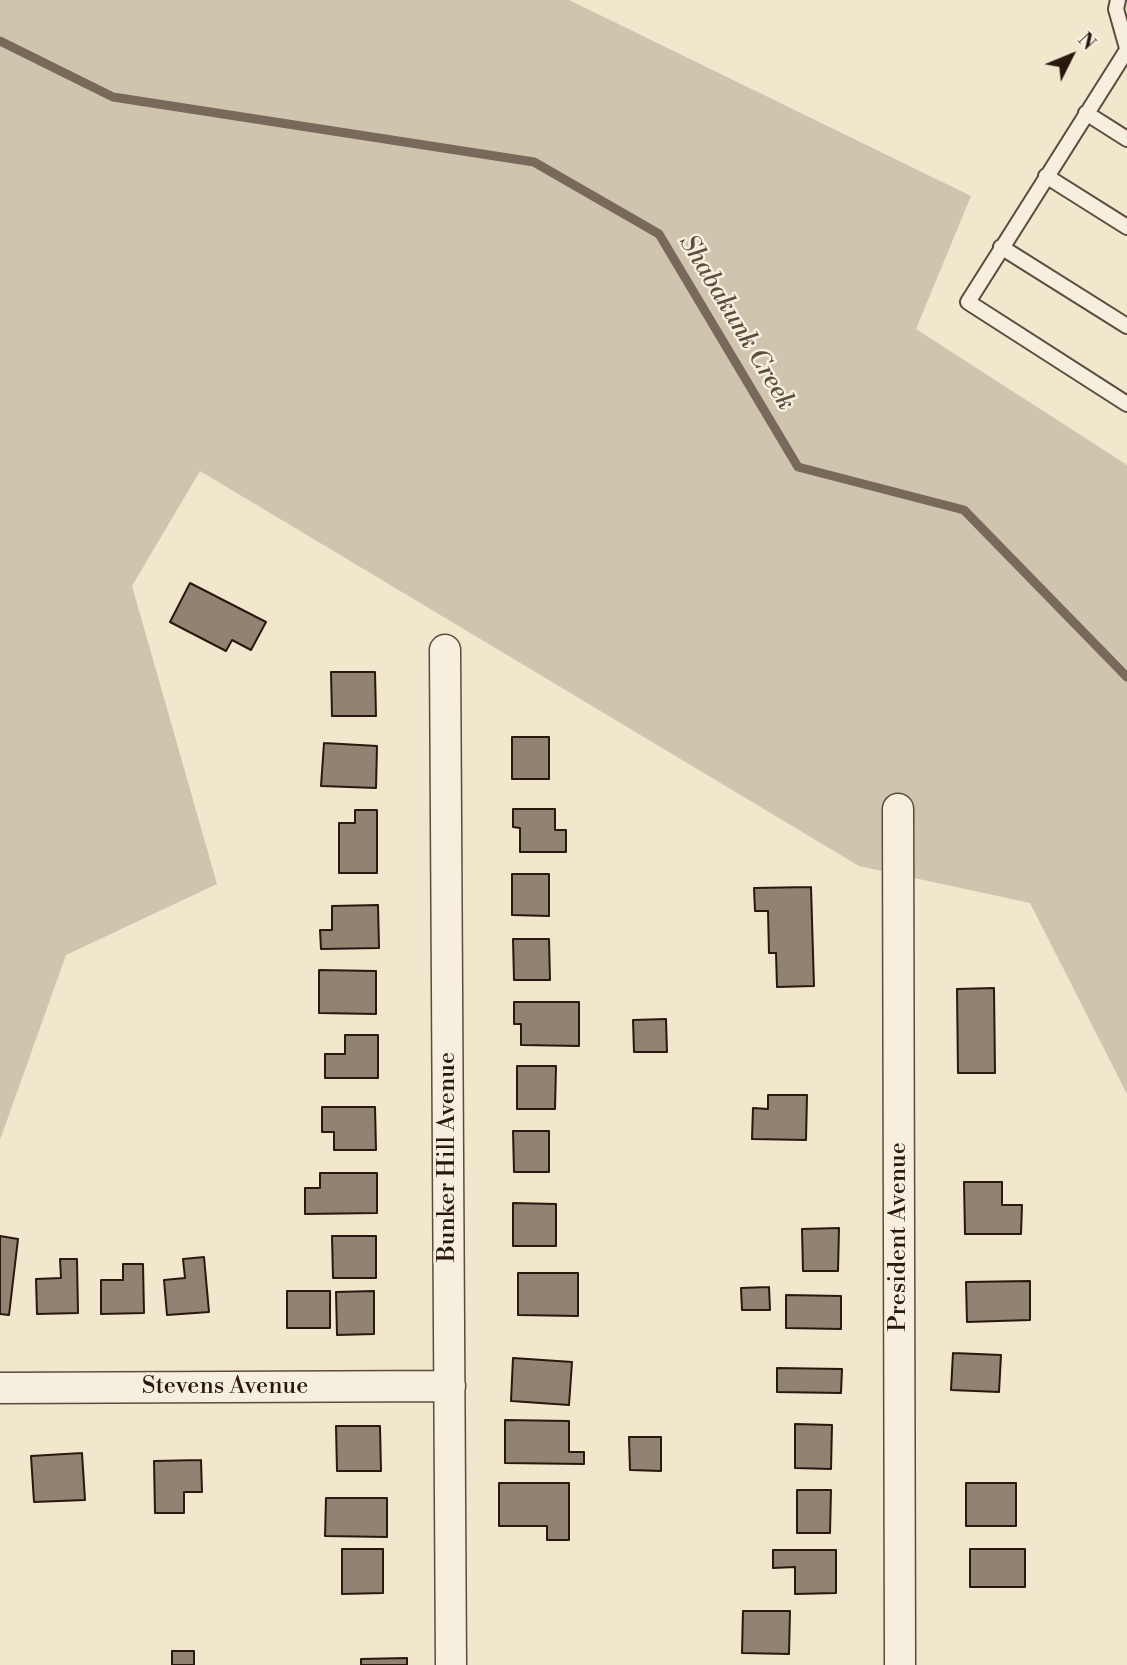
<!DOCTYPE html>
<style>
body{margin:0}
#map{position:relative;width:1127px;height:1665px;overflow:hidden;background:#f1e7cd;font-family:"Libre Bodoni",serif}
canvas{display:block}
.north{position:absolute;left:1036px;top:21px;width:70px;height:70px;-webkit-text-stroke:5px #f6efde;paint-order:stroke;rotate:47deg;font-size:19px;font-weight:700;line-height:28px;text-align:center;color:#2a170e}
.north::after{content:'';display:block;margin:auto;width:24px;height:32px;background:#2a170e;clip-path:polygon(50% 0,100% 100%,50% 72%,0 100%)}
</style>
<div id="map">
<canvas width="1127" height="1665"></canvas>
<div class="north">N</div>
</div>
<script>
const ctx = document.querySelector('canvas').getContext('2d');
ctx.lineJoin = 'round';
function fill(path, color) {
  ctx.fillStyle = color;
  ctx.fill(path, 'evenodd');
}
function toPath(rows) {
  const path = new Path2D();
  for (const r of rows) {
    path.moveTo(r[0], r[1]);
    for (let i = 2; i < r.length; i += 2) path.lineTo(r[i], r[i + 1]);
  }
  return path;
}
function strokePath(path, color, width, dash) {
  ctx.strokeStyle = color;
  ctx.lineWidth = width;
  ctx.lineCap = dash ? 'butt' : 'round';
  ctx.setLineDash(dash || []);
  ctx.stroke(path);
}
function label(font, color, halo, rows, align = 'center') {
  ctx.font = font + ' "Libre Bodoni",serif';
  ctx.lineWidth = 5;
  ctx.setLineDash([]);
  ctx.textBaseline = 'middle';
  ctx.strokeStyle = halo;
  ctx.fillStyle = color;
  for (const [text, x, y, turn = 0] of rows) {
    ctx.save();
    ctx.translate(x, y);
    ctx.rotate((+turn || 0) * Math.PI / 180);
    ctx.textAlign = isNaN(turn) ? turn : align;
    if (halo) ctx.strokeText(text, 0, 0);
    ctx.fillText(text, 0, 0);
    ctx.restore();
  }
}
fill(toPath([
 [0,0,569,0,971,196,916,329,1127,465,1127,1094,1030,903,859,866,200,471,132,586,217,884,66,955,0,1140]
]), '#cfc4ad');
strokePath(toPath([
 [0,41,113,97,534,162,659,234,798,467,964,510,1127,677]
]), '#79695a', 9);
const building = toPath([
 [190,583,266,622,251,650,232,640,226,651,170,622,190,583],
 [331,672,375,672,376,716,332,716,331,672],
 [512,737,549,737,549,779,512,779,512,737],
 [324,743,377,746,376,788,321,786,324,743],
 [513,809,555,809,555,830,566,830,566,852,520,852,520,828,513,827,513,809],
 [355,810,377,810,377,873,339,873,339,823,355,823,355,810],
 [512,874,549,874,549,916,512,915,512,874],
 [811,887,814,986,777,987,776,953,769,953,768,911,755,911,754,888,811,887],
 [378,905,379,948,321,949,320,930,332,930,332,906,378,905],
 [513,939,549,939,550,980,514,980,513,939],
 [319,970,376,971,376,1014,319,1013,319,970],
 [994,988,995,1073,958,1073,957,989,994,988],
 [514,1002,579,1002,579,1046,521,1045,521,1024,514,1024,514,1002],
 [666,1019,667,1052,634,1052,633,1020,666,1019],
 [345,1035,378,1035,378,1078,325,1078,325,1054,345,1054,345,1035],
 [517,1066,556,1066,555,1109,517,1109,517,1066],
 [768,1095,807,1095,806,1140,752,1139,753,1108,768,1109,768,1095],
 [322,1107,375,1107,376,1150,334,1150,334,1132,322,1132,322,1107],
 [513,1131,549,1131,549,1172,514,1172,513,1131],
 [320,1173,377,1173,377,1213,305,1214,305,1188,320,1188,320,1173],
 [964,1182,1002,1182,1002,1205,1022,1205,1021,1234,965,1234,964,1182],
 [513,1203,556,1204,556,1246,513,1246,513,1203],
 [839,1228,838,1271,803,1271,802,1229,839,1228],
 [0,1236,18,1239,9,1315,0,1314,0,1236],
 [332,1236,376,1236,376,1278,333,1278,332,1236],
 [204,1257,209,1312,167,1315,164,1280,185,1278,183,1259,204,1257],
 [60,1259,77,1259,78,1313,37,1314,36,1279,61,1278,60,1259],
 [123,1264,143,1264,144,1313,101,1314,101,1280,123,1280,123,1264],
 [518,1273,578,1273,578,1316,518,1315,518,1273],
 [1030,1281,1030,1320,967,1322,966,1282,1030,1281],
 [769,1287,770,1310,742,1310,741,1288,769,1287],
 [287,1291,330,1291,330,1328,287,1328,287,1291],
 [374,1291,374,1334,337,1335,336,1292,374,1291],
 [786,1295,841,1296,841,1329,786,1328,786,1295],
 [953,1353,1001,1355,999,1392,951,1390,953,1353],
 [513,1358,572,1362,569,1405,511,1401,513,1358],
 [777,1368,842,1369,841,1393,777,1392,777,1368],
 [505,1420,569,1421,569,1452,584,1452,584,1464,505,1463,505,1420],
 [795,1424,832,1425,831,1469,795,1468,795,1424],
 [336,1426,380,1426,381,1471,337,1471,336,1426],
 [629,1437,661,1437,661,1471,630,1470,629,1437],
 [82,1453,85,1500,34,1502,31,1456,82,1453],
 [201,1460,202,1492,184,1492,184,1513,155,1513,154,1461,201,1460],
 [499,1483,569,1483,569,1540,547,1540,547,1526,499,1526,499,1483],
 [966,1483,1016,1483,1016,1526,966,1526,966,1483],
 [797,1490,831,1490,830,1533,797,1533,797,1490],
 [326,1498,387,1498,387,1537,325,1536,326,1498],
 [342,1549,383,1549,383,1593,342,1594,342,1549],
 [970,1549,1025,1549,1025,1587,970,1587,970,1549],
 [773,1550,836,1550,836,1593,795,1594,795,1567,773,1568,773,1550],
 [743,1611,790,1611,789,1654,742,1653,743,1611],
 [172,1651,194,1651,194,1665,172,1665,172,1651],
 [407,1658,407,1665,361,1665,361,1659,407,1658]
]);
fill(building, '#918371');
strokePath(building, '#2a170e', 2);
const lane = toPath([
 [1118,0,1116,9,1127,48],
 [1127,50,968,302,1127,404],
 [1086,113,1127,139],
 [1046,176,1127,227],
 [1001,247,1127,326]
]);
const street = toPath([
 [445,650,451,1665],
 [898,809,900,1665],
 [0,1388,450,1386]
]);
strokePath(lane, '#5c4b3e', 18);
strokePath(street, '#5c4b3e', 33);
strokePath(lane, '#f6efde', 14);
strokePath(street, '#f6efde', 30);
label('24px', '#2a170e', '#f6efde', [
 ["Bunker Hill Avenue",448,1157,-90],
 ["President Avenue",899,1237,-90],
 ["Stevens Avenue",225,1387]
]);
label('italic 26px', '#5e4e40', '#f6efde', [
 ["Shabakunk Creek",736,323,59]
]);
</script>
